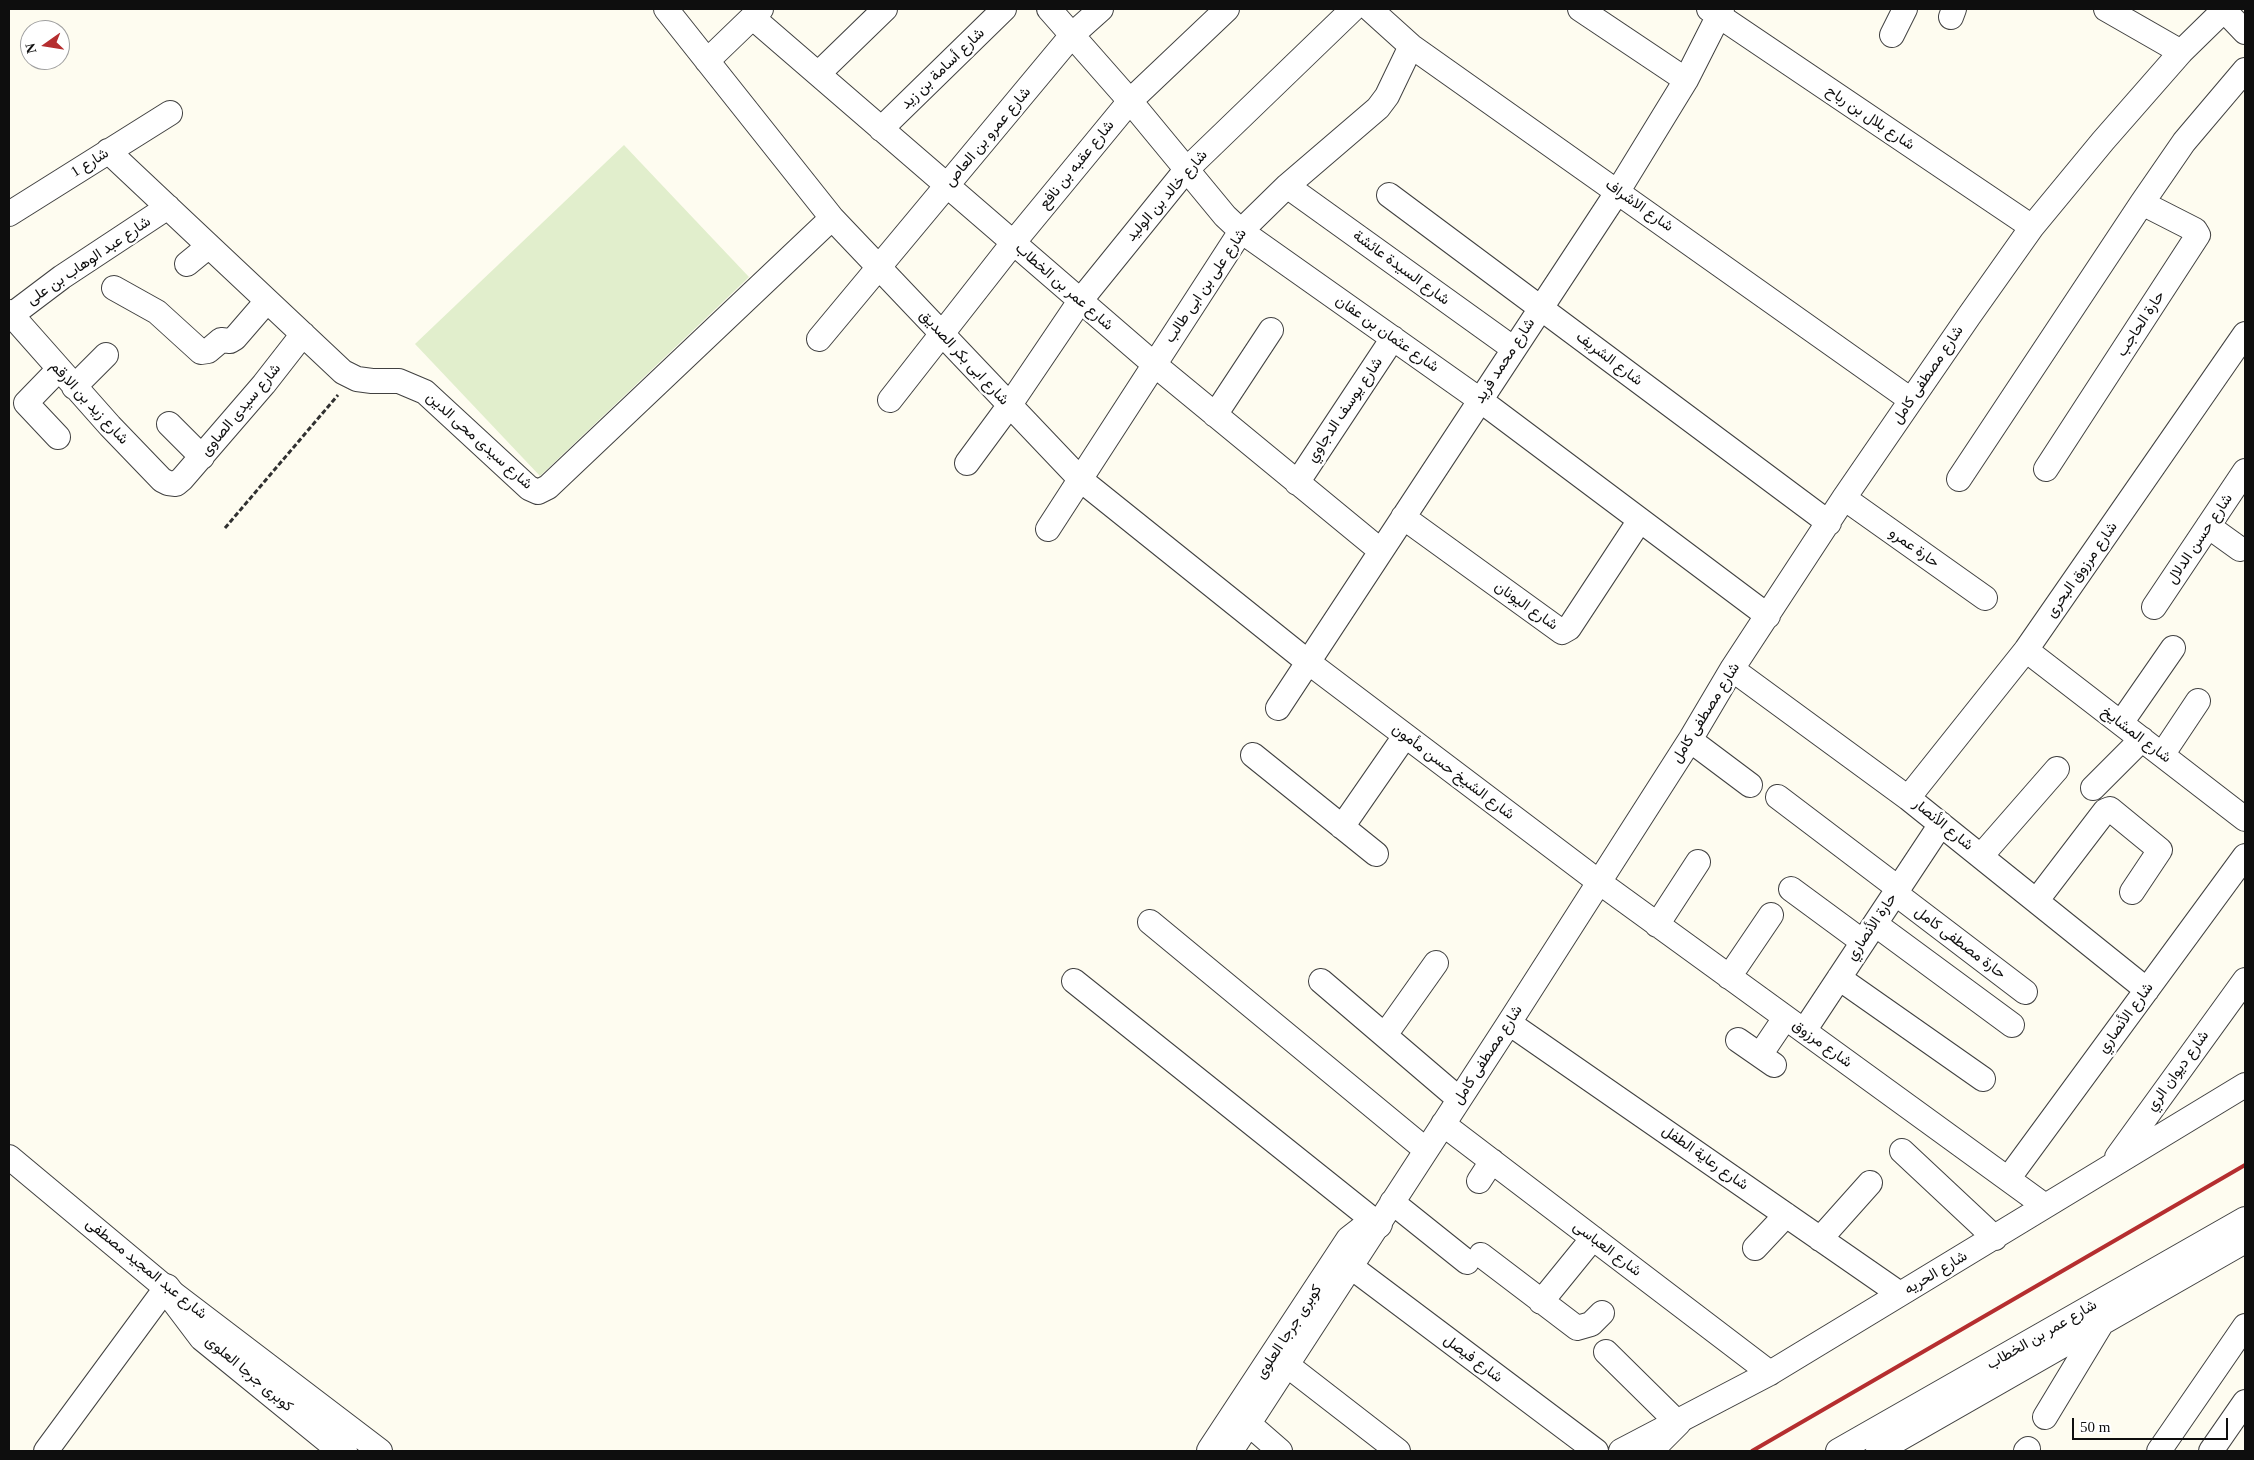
<!DOCTYPE html>
<meta charset="utf-8">
<style>
body{margin:0}
#map{position:relative;width:2254px;height:1460px;overflow:hidden;background:#fefcf0;font-family:"Times New Roman",serif}
canvas{display:block}
.frame{position:absolute;inset:0;border:10px solid #0e0e0e;pointer-events:none}
.north{position:absolute;left:20px;top:20px;width:50px;height:50px;box-sizing:border-box;background:#fff;border:1px solid #9f9f9f;border-radius:50%;rotate:257deg;font-size:14px;font-weight:700;line-height:20px;text-align:center;color:#0e0e0e}
.north::after{content:'';display:block;margin:auto;width:18px;height:22px;background:#b52e2f;clip-path:polygon(50% 0,100% 100%,50% 72%,0 100%)}
.scale{position:absolute;left:2072px;top:1418px;width:156px;height:22px;box-sizing:border-box;border:2px solid #0e0e0e;border-top:0;padding-left:6px;font-size:15px;line-height:18px;white-space:nowrap;color:#0e0e0e;-webkit-text-stroke:4px #fff;paint-order:stroke}
</style>
<div id="map">
<canvas width="2254" height="1460"></canvas>
<div class="frame"></div>
<div class="north">N</div>
<div class="scale">50 m</div>
</div>
<script>
const ctx = document.querySelector('canvas').getContext('2d');
ctx.lineJoin = 'round';
function fill(path, color) {
  ctx.fillStyle = color;
  ctx.fill(path, 'evenodd');
}
function toPath(rows) {
  const path = new Path2D();
  for (const r of rows) {
    path.moveTo(r[0], r[1]);
    for (let i = 2; i < r.length; i += 2) path.lineTo(r[i], r[i + 1]);
  }
  return path;
}
function strokePath(path, color, width, dash) {
  ctx.strokeStyle = color;
  ctx.lineWidth = width;
  ctx.lineCap = dash ? 'butt' : 'round';
  ctx.setLineDash(dash || []);
  ctx.stroke(path);
}
function label(font, color, halo, rows, align = 'center') {
  ctx.font = font + ' "Times New Roman",Vazirmatn,serif';
  ctx.lineWidth = 5;
  ctx.setLineDash([]);
  ctx.textBaseline = 'middle';
  ctx.strokeStyle = halo;
  ctx.fillStyle = color;
  for (const [text, x, y, turn = 0] of rows) {
    ctx.save();
    ctx.translate(x, y);
    ctx.rotate((+turn || 0) * Math.PI / 180);
    ctx.textAlign = isNaN(turn) ? turn : align;
    if (halo) ctx.strokeText(text, 0, 0);
    ctx.fillText(text, 0, 0);
    ctx.restore();
  }
}
fill(toPath([
 [624,145,749,277,540,476,415,344]
]), '#e1eecc');
const minor = toPath([
 [666,9,832,218,1081,480,1308,662,1599,882,2045,1206],
 [1049,9,1130,101,1225,216,1241,231,1480,400,1768,616],
 [1370,9,1411,46,1911,400],
 [1580,9,1686,80],
 [1709,9,2032,227],
 [2106,9,2181,52],
 [2224,10,2245,32],
 [752,17,1155,365,1381,551],
 [1951,17,1954,9],
 [1892,35,1905,9],
 [707,61,761,9],
 [818,74,885,9],
 [881,129,1004,9],
 [108,151,343,372,357,379,372,381,399,381,425,392,529,488,538,492,548,487,832,218],
 [1287,186,1514,349],
 [1389,195,1829,523],
 [9,214,170,113],
 [187,264,209,246],
 [114,288,157,312,201,352,208,351,221,340,230,341,235,338,267,301],
 [9,312,110,426,162,480,168,483,176,484,182,479,264,384,303,334],
 [9,317,62,277,168,207],
 [819,339,1073,34,1101,9],
 [74,387,106,355],
 [890,400,1013,243,1130,101,1227,9],
 [1215,415,1271,330],
 [169,424,202,457],
 [58,437,26,403,58,370],
 [967,463,1009,406,1080,301,1186,170,1353,9],
 [2046,469,2198,235,2195,230,2142,203],
 [1959,479,2142,203,2184,142,2245,70],
 [1297,483,1393,338],
 [1844,498,1985,598],
 [1403,517,1562,632,1569,628,1640,520],
 [2208,526,2240,549],
 [1048,529,1241,231,1287,186,1378,108,1387,96,1411,46],
 [2154,607,2245,471],
 [2026,650,2245,819],
 [1732,669,1908,798,2147,990],
 [1278,708,1618,191,1686,80,1722,9],
 [2121,723,2173,648],
 [1690,740,1750,785],
 [1253,755,1376,854],
 [2162,755,2198,701],
 [2093,788,2142,739],
 [1778,797,1898,888],
 [1908,798,2026,650,2245,334],
 [1342,827,1405,736],
 [1981,856,2057,769],
 [1791,889,1863,942],
 [1895,893,2025,992],
 [2037,900,2105,811,2110,809,2160,850,2132,892],
 [1150,922,1426,1150],
 [1875,924,2012,1025],
 [1657,925,1698,862],
 [1729,977,1771,915],
 [1839,978,1983,1079],
 [1074,981,1378,1224],
 [1321,981,1459,1099],
 [1509,1023,1900,1294],
 [1804,1031,1941,824],
 [1385,1035,1436,963],
 [1738,1040,1774,1065],
 [1760,1055,1785,1018],
 [1443,1124,1770,1373],
 [1902,1151,1995,1238],
 [9,1157,166,1288,380,1451],
 [2117,1157,2245,980],
 [2008,1179,2245,856],
 [1479,1181,1492,1161],
 [1392,1202,1467,1262],
 [1820,1239,1870,1183],
 [1755,1248,1786,1215],
 [1481,1255,1577,1328,1591,1324,1602,1313],
 [1350,1266,1596,1451],
 [1541,1302,1593,1238],
 [1606,1352,1677,1422],
 [1287,1365,1398,1451],
 [2045,1417,2100,1326],
 [1249,1424,1280,1451],
 [46,1451,166,1288],
 [1231,1451,1509,1023,1690,740,1732,669,1844,498,1969,316,2032,227,2103,141,2181,52,2225,9],
 [1621,1451,1770,1373,2245,1085],
 [1838,1451,2245,1219],
 [1878,1451,2245,1241],
 [2026,1451,2028,1449],
 [2159,1451,2245,1326],
 [2211,1451,2245,1402]
]);
const tertiary = toPath([
 [166,1288,203,1337,343,1451],
 [1211,1451,1350,1240,1368,1226,1378,1224],
 [1643,1451,1658,1441,1677,1422]
]);
strokePath(minor, '#414141', 26);
strokePath(tertiary, '#414141', 30);
strokePath(toPath([
 [225,528,338,395]
]), '#303030', 3, [5, 2.5]);
strokePath(minor, '#fff', 24);
strokePath(tertiary, '#fff', 28);
strokePath(toPath([
 [1752,1451,2245,1165]
]), '#b52e2f', 4);
label('15px', '#0e0e0e', '#fff', [
 ["شارع أسامة بن زيد",943,69,-44],
 ["شارع بلال بن رباح",1870,118,34],
 ["شارع عمرو بن العاص",988,137,-50],
 ["شارع 1",90,163,-32],
 ["شارع عقبه بن نافع",1077,165,-51],
 ["شارع خالد بن الوليد",1167,196,-49],
 ["شارع الاشراف",1639,206,35],
 ["شارع عبد الوهاب بن على",89,261,-34],
 ["شارع السيدة عائشة",1401,268,36],
 ["شارع على بن ابى طالب",1206,286,-56],
 ["شارع عمر بن الخطاب",1064,287,41],
 ["حارة الحاجب",2141,324,-57],
 ["شارع عثمان بن عفان",1387,334,35],
 ["شارع ابى بكر الصديق",964,358,47],
 ["شارع الشريف",1609,359,37],
 ["شارع محمد فريد",1505,361,-57],
 ["شارع مصطفى كامل",1928,375,-56],
 ["شارع زيد بن الارقم",89,403,47],
 ["شارع سيدى الصاوى",241,410,-50],
 ["شارع يوسف الدجاوي",1345,410,-56],
 ["شارع سيدى محى الدين",479,441,42],
 ["شارع حسن الدلال",2200,539,-56],
 ["حارة عمرو",1914,548,35],
 ["شارع مرزوق البحرى",2082,570,-55],
 ["شارع اليونان",1526,606,35],
 ["شارع مصطفى كامل",1706,713,-58],
 ["شارع المشايخ",2136,735,37],
 ["شارع الشيخ حسن مأمون",1453,772,37],
 ["شارع الأنصار",1943,825,39],
 ["حارة الأنصاري",1872,927,-56],
 ["حارة مصطفى كامل",1960,943,37],
 ["شارع الأنصاري",2126,1018,-54],
 ["شارع مرزوق",1822,1044,36],
 ["شارع مصطفى كامل",1488,1055,-57],
 ["شارع ديوان الري",2178,1071,-54],
 ["شارع رعاية الطفل",1705,1158,35],
 ["شارع العباسى",1607,1249,37],
 ["شارع عبد المجيد مصطفى",146,1269,39],
 ["شارع الحريه",1936,1273,-31],
 ["كوبرى جرجا العلوى",1289,1332,-57],
 ["شارع عمر بن الخطاب",2042,1335,-30],
 ["شارع فيصل",1473,1359,37],
 ["كوبرى جرجا العلوى",249,1374,40]
]);
</script>
